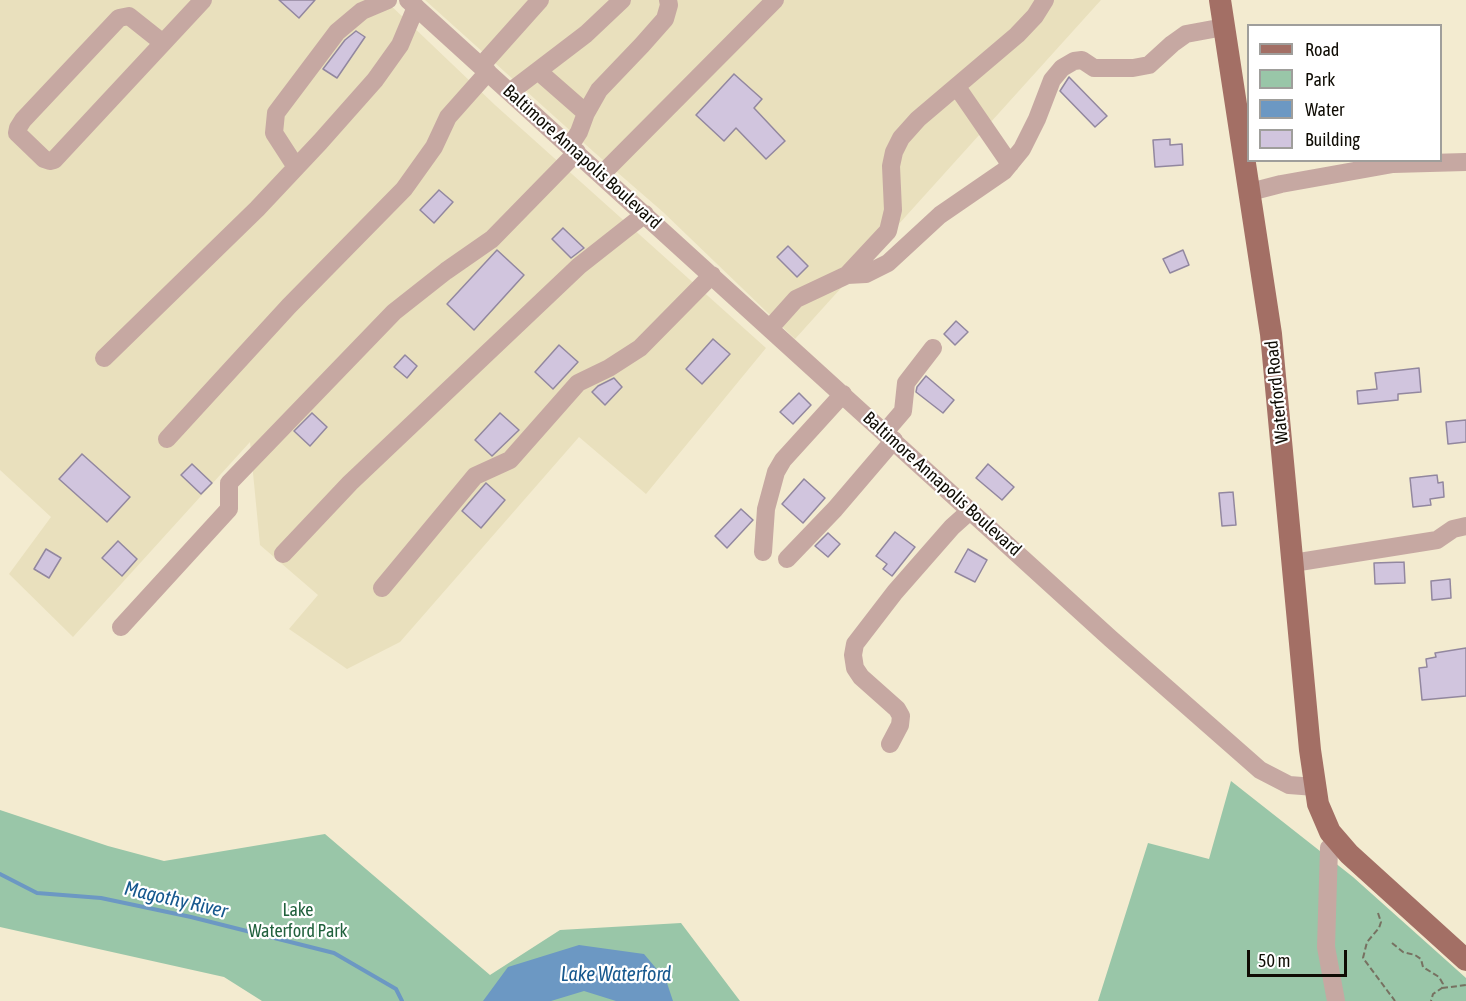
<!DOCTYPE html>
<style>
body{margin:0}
#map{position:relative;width:1466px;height:1001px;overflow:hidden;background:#f3ebd0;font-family:"Asap Condensed",sans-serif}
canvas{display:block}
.legend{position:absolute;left:1247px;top:24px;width:195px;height:138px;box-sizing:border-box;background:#fff;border:2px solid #9f9e9b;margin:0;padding:8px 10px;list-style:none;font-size:18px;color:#0f0c04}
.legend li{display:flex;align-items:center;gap:12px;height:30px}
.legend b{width:30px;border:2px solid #9f9e9b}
.scale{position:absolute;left:1247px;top:950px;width:100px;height:27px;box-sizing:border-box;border:3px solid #0f0c04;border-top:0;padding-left:8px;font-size:18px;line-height:21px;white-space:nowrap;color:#0f0c04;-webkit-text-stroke:4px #fff;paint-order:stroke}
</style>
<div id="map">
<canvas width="1466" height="1001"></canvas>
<ul class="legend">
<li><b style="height:8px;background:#a36f65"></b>Road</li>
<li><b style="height:16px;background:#99c6a8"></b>Park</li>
<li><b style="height:16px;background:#6c98c3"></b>Water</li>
<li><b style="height:16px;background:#d1c5de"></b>Building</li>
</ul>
<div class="scale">50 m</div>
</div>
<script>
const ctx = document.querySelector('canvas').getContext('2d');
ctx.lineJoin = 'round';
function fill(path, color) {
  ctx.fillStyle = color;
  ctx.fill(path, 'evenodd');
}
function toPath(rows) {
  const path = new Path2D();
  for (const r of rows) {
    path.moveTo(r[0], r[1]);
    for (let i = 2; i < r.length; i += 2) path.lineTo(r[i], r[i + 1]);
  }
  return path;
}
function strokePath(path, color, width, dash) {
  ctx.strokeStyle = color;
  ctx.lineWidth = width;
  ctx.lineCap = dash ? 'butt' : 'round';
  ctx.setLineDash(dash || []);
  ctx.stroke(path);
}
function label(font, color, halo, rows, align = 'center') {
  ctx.font = font + ' "Asap Condensed",sans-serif';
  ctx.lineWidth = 4.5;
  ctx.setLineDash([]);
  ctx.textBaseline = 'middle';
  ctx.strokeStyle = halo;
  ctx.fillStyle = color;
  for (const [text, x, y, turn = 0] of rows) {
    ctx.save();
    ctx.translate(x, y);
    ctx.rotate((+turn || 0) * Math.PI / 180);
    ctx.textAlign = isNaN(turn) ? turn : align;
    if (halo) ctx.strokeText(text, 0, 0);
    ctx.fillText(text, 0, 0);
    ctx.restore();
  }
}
fill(toPath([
 [0,0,385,0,495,105,766,348,646,494,579,437,400,642,347,669,289,629,318,595,260,545,250,442,73,637,9,574,51,517,0,470],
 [425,0,1101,0,795,339,663,212,595,153]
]), '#e9e0bd');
fill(toPath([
 [1231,781,1353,877,1466,978,1466,1001,1098,1001,1148,843,1209,859],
 [0,810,108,846,164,861,325,834,490,975,560,930,681,923,740,1001,262,1001,224,977,0,927]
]), '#99c6a8');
fill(toPath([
 [579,945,644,954,666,980,673,1001,616,1001,584,991,551,1001,483,1001,508,967]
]), '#6c98c3');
strokePath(toPath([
 [0,874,37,893,101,898,191,917,334,953,396,989,402,1001]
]), '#6c98c3', 4);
const building = toPath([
 [279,0,315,0,299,18,279,0],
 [356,31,365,37,337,78,323,69,345,40,356,31],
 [734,74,762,99,754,108,785,141,766,159,736,128,724,141,696,115,734,74],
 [1069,77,1107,116,1095,127,1060,91,1069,77],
 [1170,139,1170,145,1182,144,1183,165,1155,167,1153,140,1170,139],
 [439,190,453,202,434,223,420,210,439,190],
 [563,228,584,248,571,258,552,239,563,228],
 [788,246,808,266,797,277,777,257,788,246],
 [497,250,524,275,474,330,447,304,497,250],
 [1183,250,1189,265,1170,273,1163,259,1183,250],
 [956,321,968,332,955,345,944,334,956,321],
 [713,339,730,354,702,384,686,369,713,339],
 [559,345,578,362,553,389,535,372,559,345],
 [405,355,417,366,407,378,394,367,405,355],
 [1419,368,1421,392,1398,394,1398,400,1358,404,1357,391,1377,389,1375,373,1419,368],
 [926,376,954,400,943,413,916,392,917,387,926,376],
 [614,378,622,387,605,405,592,392,598,386,614,378],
 [799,393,811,405,793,424,780,412,799,393],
 [312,413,327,427,310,446,294,431,312,413],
 [500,413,519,430,492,456,475,440,500,413],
 [1466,420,1466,442,1448,444,1446,422,1466,420],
 [82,454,130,497,107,522,59,479,82,454],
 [192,464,212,483,201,494,181,475,192,464],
 [988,464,1014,487,1002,500,976,478,988,464],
 [1437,475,1438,483,1443,482,1444,497,1430,499,1431,505,1413,507,1410,478,1437,475],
 [804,479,825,498,803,523,782,504,804,479],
 [486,483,505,500,481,528,462,511,486,483],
 [1233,492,1236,525,1222,526,1219,493,1233,492],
 [741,509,753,520,727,548,715,536,741,509],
 [895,532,915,547,892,576,883,569,887,564,876,556,895,532],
 [828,533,840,544,828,557,815,546,828,533],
 [118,541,137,559,122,576,102,558,118,541],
 [46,549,61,558,49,578,34,569,46,549],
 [968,549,987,560,975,582,955,572,968,549],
 [1404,562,1405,583,1375,584,1374,563,1404,562],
 [1450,579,1451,598,1432,600,1431,581,1450,579],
 [1466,648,1466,696,1422,700,1419,668,1427,667,1426,659,1436,657,1435,653,1466,648]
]);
fill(building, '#d1c5de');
strokePath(building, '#92879f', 1.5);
strokePath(toPath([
 [1378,913,1381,922,1379,928,1367,942,1363,958,1395,1001],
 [1392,943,1403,952,1415,955,1421,959,1423,967,1439,977,1443,984,1442,988,1433,994,1431,1001],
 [1442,988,1466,985]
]), '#777161', 2, [6, 3]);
strokePath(toPath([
 [408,0,1111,639,1260,770,1289,785,1315,787],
 [163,43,129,16,119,18,23,120,18,128,17,133,44,159,50,161,54,160,203,0],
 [481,66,540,0],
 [538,71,586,113],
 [957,87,1010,164],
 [510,92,586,34,622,0],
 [570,146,579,132,586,113,599,90,642,45,665,19,669,5,668,0],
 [296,167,274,133,276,113,337,32,362,11,388,0],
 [601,175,775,0],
 [1250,192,1281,184,1393,164,1466,162],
 [847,275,866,274,888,263,940,215,1004,171,1022,149,1037,119,1052,80,1062,68,1074,61,1082,60,1094,68,1133,68,1149,65,1172,44,1186,34,1224,27],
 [770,328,796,299,847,275,888,231,893,210,891,166,894,152,901,138,918,119,1017,35,1035,16,1045,0],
 [104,358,257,209,320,142,375,80,400,45,416,7],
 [885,432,903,411,906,383,933,348],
 [167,439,289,306,404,189,434,147,448,117,488,72],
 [763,552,766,509,776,472,783,460,843,394],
 [283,554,350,483,579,266,645,214],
 [787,559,835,509,894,440],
 [1293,563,1437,540,1453,529,1466,526],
 [382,588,475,476,510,460,578,383,609,368,640,348,712,275],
 [121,627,229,509,229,483,394,312,446,271,492,239,577,152],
 [890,744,900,725,901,716,897,709,861,677,855,668,853,655,855,644,895,592,952,527,971,510],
 [1336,1001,1326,947,1329,848,1338,842]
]), '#c6a8a2', 18);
strokePath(toPath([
 [1220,0,1271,334,1310,750,1318,804,1330,832,1349,854,1466,960]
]), '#a36f65', 22);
label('18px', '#0f0c04', '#fff', [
 ["Baltimore Annapolis Boulevard",582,157,42],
 ["Waterford Road",1277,392,-96],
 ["Baltimore Annapolis Boulevard",942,484,42]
]);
label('18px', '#21613d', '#fff', [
 ["Lake",298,910],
 ["Waterford Park",298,931]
]);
label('italic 20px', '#16588e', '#fff', [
 ["Magothy River",176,900,13],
 ["Lake Waterford",616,975]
]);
</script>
